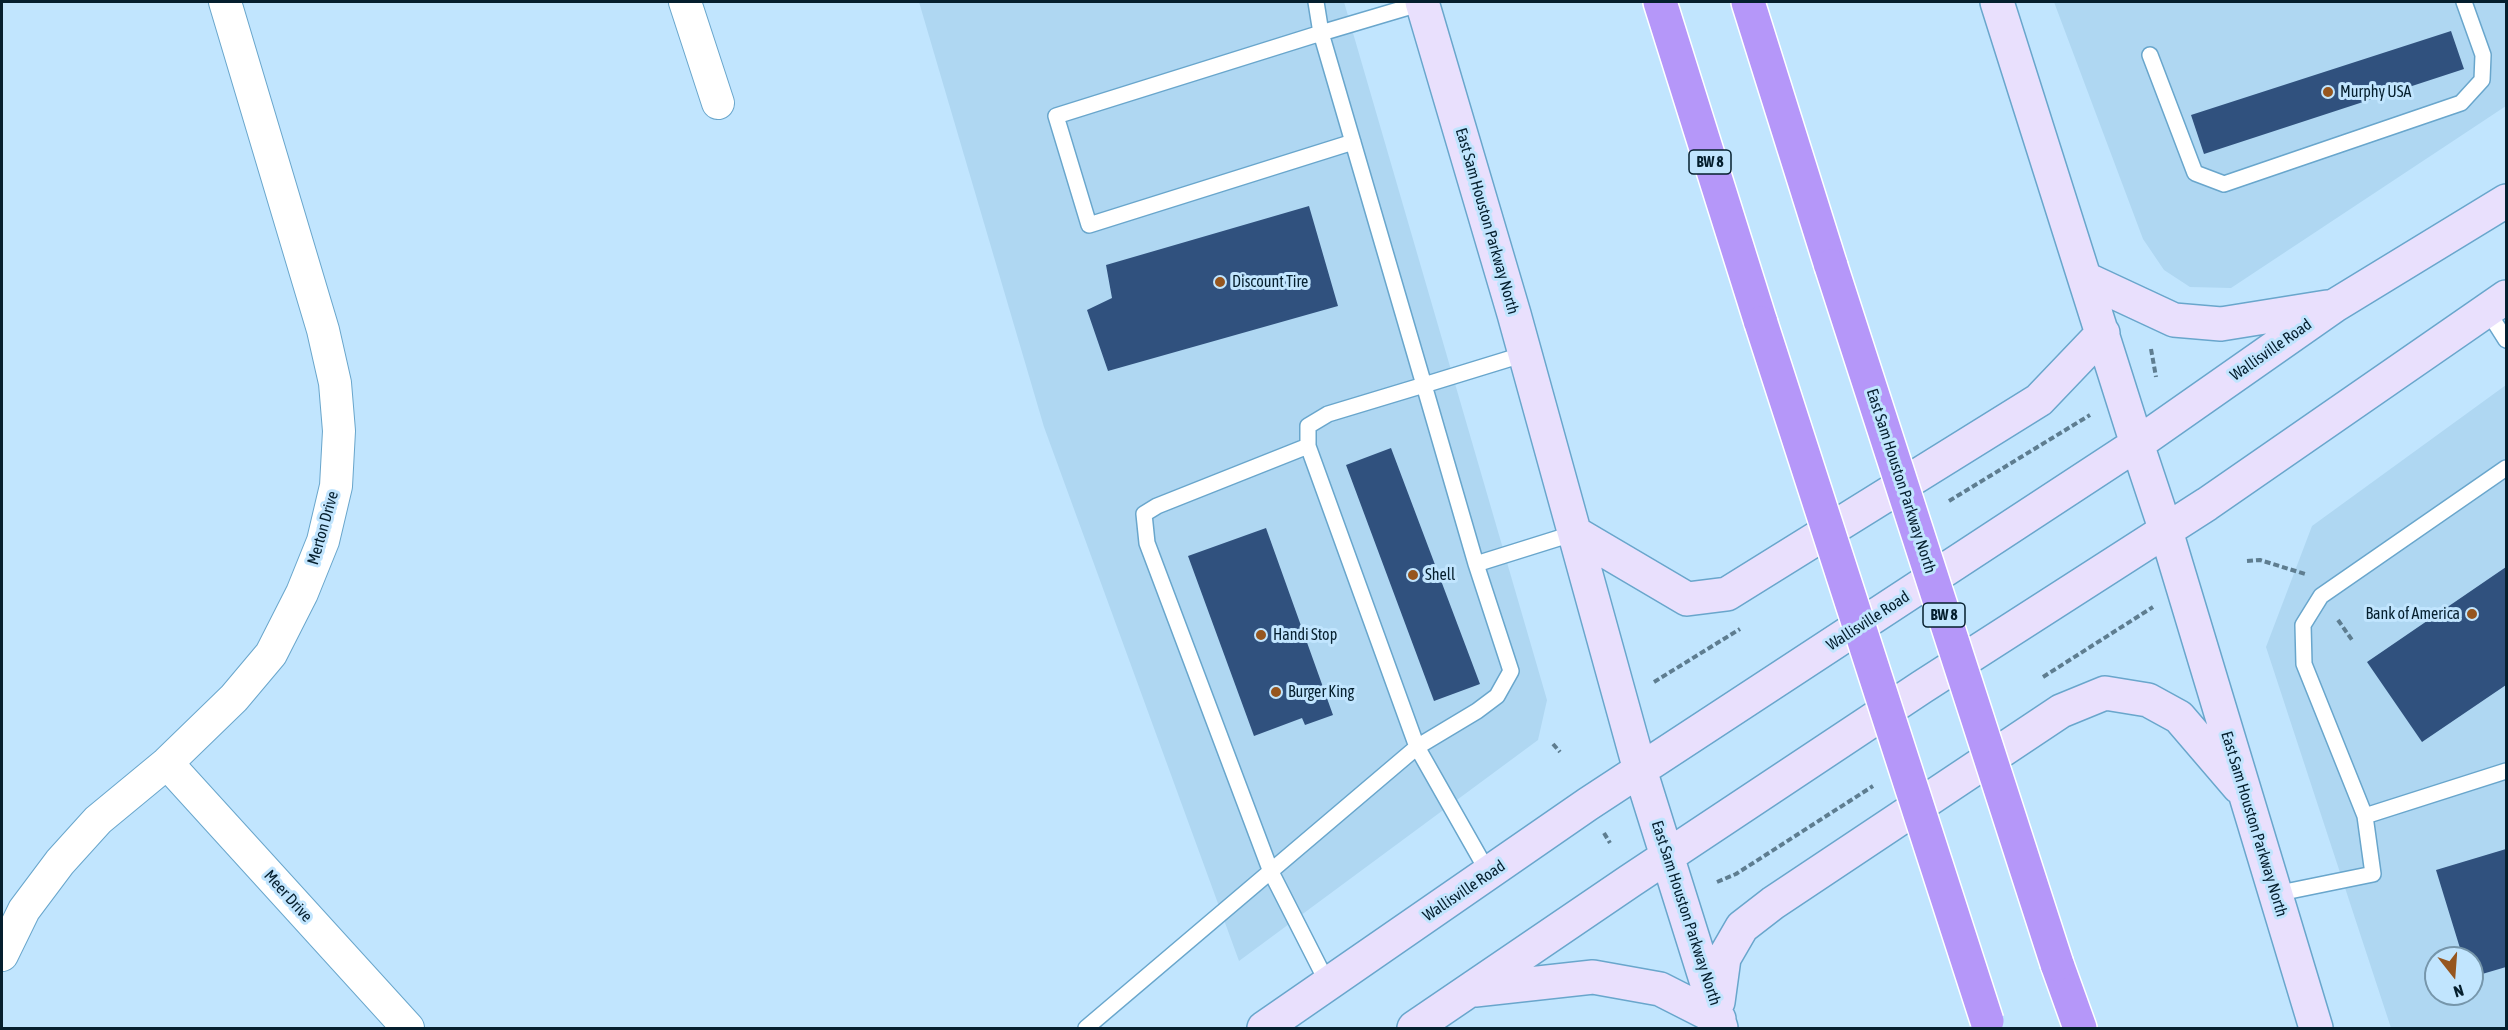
<!DOCTYPE html>
<style>
body{margin:0}
#map{position:relative;width:2508px;height:1030px;overflow:hidden;background:#c1e5fe;font-family:"Asap Condensed",sans-serif}
canvas{display:block}
.frame{position:absolute;inset:0;border:3px solid #051f2e;pointer-events:none}
.north{position:absolute;left:2424px;top:946px;width:60px;height:60px;box-sizing:border-box;background:#c1e5fe;border:2px solid #7696ab;border-radius:50%;rotate:163deg;font-size:16px;font-weight:700;line-height:24px;text-align:center;color:#051f2e}
.north::after{content:'';display:block;margin:auto;width:21px;height:27px;background:#96561f;clip-path:polygon(50% 0,100% 100%,50% 72%,0 100%)}
</style>
<div id="map">
<canvas width="2508" height="1030"></canvas>
<div class="frame"></div>
<div class="north">N</div>
</div>
<script>
const ctx = document.querySelector('canvas').getContext('2d');
ctx.lineJoin = 'round';
function fill(path, color) {
  ctx.fillStyle = color;
  ctx.fill(path, 'evenodd');
}
function toPath(rows) {
  const path = new Path2D();
  for (const r of rows) {
    path.moveTo(r[0], r[1]);
    for (let i = 2; i < r.length; i += 2) path.lineTo(r[i], r[i + 1]);
  }
  return path;
}
function strokePath(path, color, width, dash) {
  ctx.strokeStyle = color;
  ctx.lineWidth = width;
  ctx.lineCap = dash ? 'butt' : 'round';
  ctx.setLineDash(dash || []);
  ctx.stroke(path);
}
function label(font, color, halo, rows, align = 'center') {
  ctx.font = font + ' "Asap Condensed",sans-serif';
  ctx.lineWidth = 6;
  ctx.setLineDash([]);
  ctx.textBaseline = 'middle';
  ctx.strokeStyle = halo;
  ctx.fillStyle = color;
  for (const [text, x, y, turn = 0] of rows) {
    ctx.save();
    ctx.translate(x, y);
    ctx.rotate((+turn || 0) * Math.PI / 180);
    ctx.textAlign = isNaN(turn) ? turn : align;
    if (halo) ctx.strokeText(text, 0, 0);
    ctx.fillText(text, 0, 0);
    ctx.restore();
  }
}
fill(toPath([
 [919,2,1344,2,1547,700,1538,740,1239,961,1044,427],
 [2054,2,2506,2,2506,106,2231,288,2190,287,2164,270,2143,239],
 [2506,385,2506,1028,2391,1028,2266,647,2312,526],
 [2436,958,2472,958,2472,994,2436,994]
]), '#afd7f2');
fill(toPath([
 [2451,31,2464,69,2204,154,2191,115],
 [1309,206,1338,306,1108,371,1087,310,1112,298,1106,265],
 [1391,448,1480,684,1434,701,1346,465],
 [1266,528,1333,715,1305,725,1302,718,1254,736,1188,556],
 [2506,567,2506,685,2422,742,2367,662],
 [2506,849,2506,967,2472,977,2472,958,2463,958,2436,870]
]), '#30517e');
const service = toPath([
 [1316,2,1321,33,1056,116,1089,225,1353,142],
 [1422,3,1321,33,1424,385,1328,414,1308,426,1308,446,1417,747,1489,874],
 [2150,55,2195,173,2224,184,2461,103,2482,80,2483,55,2464,2],
 [2487,310,2506,340],
 [1308,446,1157,506,1144,514,1147,543,1271,872,1328,984],
 [1476,564,1575,533],
 [2365,816,2304,664,2303,625,2321,596,2506,468],
 [2275,894,2373,874,2365,816,2506,771],
 [1086,1028,1417,747,1477,711,1497,696,1511,671,1476,564,1424,385,1525,354]
]);
const minor = toPath([
 [685,2,718,103],
 [167,763,408,1028],
 [2,955,24,910,60,862,98,820,167,763,234,698,271,654,302,593,323,541,336,486,339,431,335,383,323,330,225,2]
]);
const secondary = toPath([
 [1422,2,1514,314,1640,770,1721,1028],
 [1997,2,2137,444,2166,531,2316,1028],
 [2086,279,2174,320,2221,324,2327,307],
 [1575,533,1687,599,1727,594,2039,400,2103,333],
 [1475,990,1593,977,1660,989,1719,1019],
 [1718,1002,1724,958,1742,927,1773,903,2061,711,2105,693,2148,700,2179,717,2239,787],
 [1264,1028,1588,804,2137,444,2334,306,2506,201],
 [1414,1028,1630,881,1922,687,2207,504,2506,297]
]);
const motorway = toPath([
 [1660,2,1761,323],
 [1748,2,1831,266],
 [2057,964,2080,1028]
]);
strokePath(service, '#69a6cc', 18);
strokePath(minor, '#69a6cc', 34);
strokePath(secondary, '#69a6cc', 36);
strokePath(motorway, '#fff', 36);
strokePath(toPath([
 [2151,349,2156,377],
 [1949,501,2090,415],
 [2247,561,2260,560,2305,574],
 [2338,620,2352,640],
 [2043,677,2153,607],
 [1654,682,1740,629],
 [1553,744,1560,752],
 [1604,833,1610,843],
 [1717,882,1736,874,1873,786]
]), '#5e7d90', 4, [6, 3]);
strokePath(service, '#fff', 15);
strokePath(minor, '#fff', 32);
strokePath(secondary, '#e9e0fd', 33);
strokePath(motorway, '#b597f9', 33);
const motorwayBridge = toPath([
 [1831,266,2057,964],
 [1761,323,1987,1021]
]);
strokePath(motorwayBridge, '#fff', 36, []);
strokePath(motorwayBridge, '#b597f9', 33);
for (const [x, y, r, color] of [
 [2328,92,6,"#96561f"],
 [1220,282,6,"#96561f"],
 [1413,575,6,"#96561f"],
 [2472,614,6,"#96561f"],
 [1261,635,6,"#96561f"],
 [1276,692,6,"#96561f"]
]) {
  const dot = new Path2D();
  dot.arc(x, y, r, 0, 2 * Math.PI);
  ctx.fillStyle = color;
  ctx.fill(dot);
  strokePath(dot, '#c1e5fe', 2);
}
for (const [x, y, w] of [
 [1710,162,42],
 [1944,615,42]
]) {
  const box = new Path2D();
  box.roundRect(x - w / 2, y - 12, w, 24, 4.5);
  ctx.fillStyle = '#c1e5fe';
  ctx.fill(box);
  strokePath(box, '#051f2e', 1.5);
}
label('bold 15px', '#051f2e', null, [
 ["BW 8",1710,162],
 ["BW 8",1944,615]
]);
label('16px', '#051f2e', '#c1e5fe', [
 ["Murphy USA",2340,92],
 ["Discount Tire",1232,282],
 ["Shell",1425,575],
 ["Bank of America",2460,614,"right"],
 ["Handi Stop",1273,635],
 ["Burger King",1288,692]
], 'left');
label('16px', '#051f2e', '#c1e5fe', [
 ["East Sam Houston Parkway North",1487,221,74],
 ["Wallisville Road",2271,350,-35],
 ["East Sam Houston Parkway North",1901,481,72],
 ["Merton Drive",323,528,-74],
 ["Wallisville Road",1868,621,-33],
 ["East Sam Houston Parkway North",2254,824,73],
 ["Wallisville Road",1464,891,-34],
 ["Meer Drive",288,896,48],
 ["East Sam Houston Parkway North",1686,913,72]
]);
</script>
